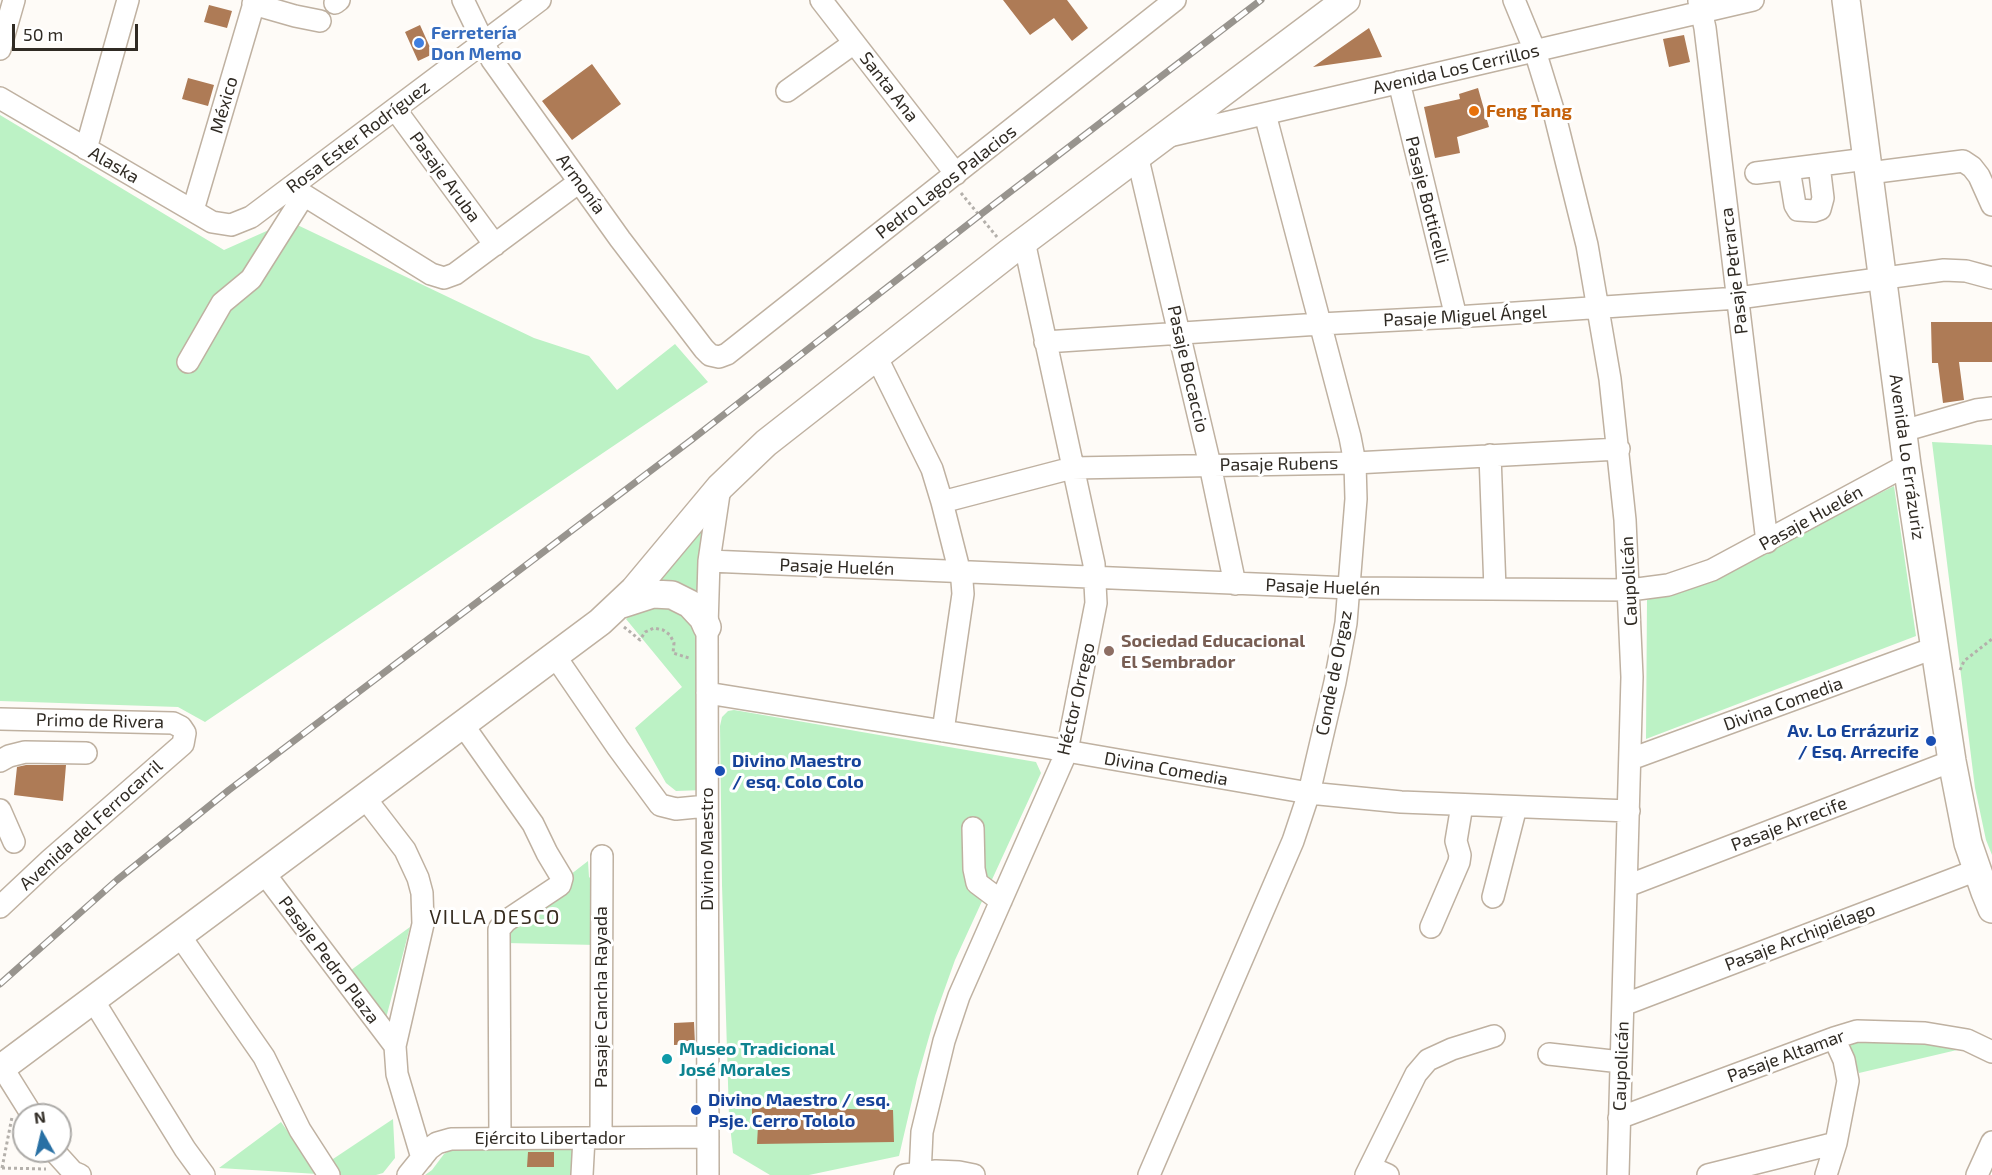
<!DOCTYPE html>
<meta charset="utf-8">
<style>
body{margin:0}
#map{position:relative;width:1992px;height:1175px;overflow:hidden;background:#fefbf7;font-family:"Exo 2",sans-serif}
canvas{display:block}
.north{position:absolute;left:12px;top:1103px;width:60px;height:60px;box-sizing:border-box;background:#fff;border:2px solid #acaaa7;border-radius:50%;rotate:352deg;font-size:16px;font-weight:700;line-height:24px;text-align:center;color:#302b24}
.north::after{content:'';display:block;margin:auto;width:21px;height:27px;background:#2870a4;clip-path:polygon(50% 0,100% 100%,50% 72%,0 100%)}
.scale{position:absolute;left:12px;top:24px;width:126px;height:27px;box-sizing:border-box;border:3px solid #302b24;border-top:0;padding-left:8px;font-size:18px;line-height:21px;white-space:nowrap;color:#302b24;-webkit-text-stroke:4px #fff;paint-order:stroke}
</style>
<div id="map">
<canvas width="1992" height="1175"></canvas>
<div class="north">N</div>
<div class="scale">50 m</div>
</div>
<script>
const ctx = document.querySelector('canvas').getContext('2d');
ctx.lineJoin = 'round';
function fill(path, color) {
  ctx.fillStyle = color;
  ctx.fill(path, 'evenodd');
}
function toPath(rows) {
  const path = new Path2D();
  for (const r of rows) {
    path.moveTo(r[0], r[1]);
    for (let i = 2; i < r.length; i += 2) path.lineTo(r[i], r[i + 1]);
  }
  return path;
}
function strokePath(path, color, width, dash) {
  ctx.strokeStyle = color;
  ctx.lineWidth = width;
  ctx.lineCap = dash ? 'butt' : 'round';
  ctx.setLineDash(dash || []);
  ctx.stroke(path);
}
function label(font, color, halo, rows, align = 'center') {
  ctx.font = font + ' "Exo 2",sans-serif';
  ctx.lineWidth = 6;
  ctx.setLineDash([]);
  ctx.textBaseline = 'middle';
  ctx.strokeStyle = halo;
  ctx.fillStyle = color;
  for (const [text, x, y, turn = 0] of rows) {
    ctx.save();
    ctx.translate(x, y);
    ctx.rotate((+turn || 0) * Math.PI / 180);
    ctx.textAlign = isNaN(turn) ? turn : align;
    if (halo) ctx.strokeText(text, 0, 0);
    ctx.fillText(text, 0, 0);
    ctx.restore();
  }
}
fill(toPath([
 [0,115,224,250,289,221,534,338,589,356,617,390,675,344,708,382,205,722,178,707,0,701],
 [1932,442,1992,445,1992,855,1986,840,1975,788],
 [1894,486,1916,636,1646,739,1647,600,1734,567],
 [702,519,706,526,706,609,647,588],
 [663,602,701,621,704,790,676,791,666,783,635,728,682,687,626,619,637,610],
 [734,710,1036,762,1041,773,955,960,935,1016,917,1079,899,1156,809,1175,770,1175,733,1153,729,1116,722,885,720,726,722,717,728,711],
 [588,861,589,877,596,883,597,945,506,943,508,923],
 [410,927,385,1022,347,973],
 [1870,1039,1919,1043,1957,1050,1859,1073,1846,1043],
 [393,1119,395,1158,383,1173,376,1175,337,1175,330,1161],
 [281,1122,318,1174,219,1168],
 [458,1146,573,1148,573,1175,425,1175,432,1170,444,1154]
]), '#bcf2c5');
fill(toPath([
 [1003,0,1067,0,1088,28,1072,41,1054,18,1030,35],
 [209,5,232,11,227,28,204,22],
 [420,25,433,54,418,61,405,32],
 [1369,28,1382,57,1313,67],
 [1684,35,1690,62,1669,67,1663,39],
 [592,64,621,104,572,140,542,101],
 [188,78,214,85,208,106,182,99],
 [1478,88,1489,127,1457,137,1460,153,1435,158,1424,107,1460,99,1459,94],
 [1931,322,1992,322,1992,362,1959,362,1964,400,1943,403,1938,363,1932,363],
 [26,765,66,765,63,801,14,795,17,767],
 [694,1022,695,1044,674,1045,674,1023],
 [752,1107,893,1110,894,1142,757,1144,758,1126,752,1127],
 [528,1152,554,1152,554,1167,527,1167]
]), '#ae7b56');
const minor = toPath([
 [463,0,492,60,620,239,704,349,710,355,719,357,727,354,1175,0],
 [821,0,956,174],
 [1514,0,1535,51,1555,116,1587,245,1610,379,1625,520,1632,677,1618,1175],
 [1699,1,1705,28,1767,542],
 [335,3,339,0],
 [253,4,295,16,320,21],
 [0,49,14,0],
 [1399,82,1456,317],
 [787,91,854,43],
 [0,98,212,222,231,225,251,217,540,0],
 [395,109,495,245],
 [1169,136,1753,0],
 [86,149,128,0],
 [1137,155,1210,465,1235,584],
 [1789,169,1795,205,1798,210,1814,211,1820,209,1823,198,1819,165],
 [1756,173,1867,159],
 [1869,173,1963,161,1972,167,1979,176,1992,205],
 [291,187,431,274,444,278,455,274,579,182],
 [193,210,255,0],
 [1045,342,1320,324,1456,317,1738,298,1944,270,1966,271,1992,278],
 [876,356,932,469,942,502,962,581,963,594,943,731],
 [188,362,222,303,251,279,304,195],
 [1903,431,1976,410,1992,408],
 [1490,455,1495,589],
 [942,502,1072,468,1355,463,1619,449],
 [709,561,1350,588,1630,590,1668,585,1712,570,1907,465],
 [555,656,618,748,660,805,676,809,707,806],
 [707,693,1049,748,1309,793,1401,802,1629,811],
 [0,719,173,723,181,727,185,733,183,744,50,860,0,907],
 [463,725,533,824,547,853,562,878,560,885,506,921,499,929,500,1138],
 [1631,759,1934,648],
 [0,761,9,756,25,752,86,753],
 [365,798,405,850,418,878,422,893,423,924,395,1046,397,1074,422,1158],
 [0,810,14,842],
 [973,828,974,869,977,883,1001,901],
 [264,873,395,1046],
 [1627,886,1952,761],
 [1493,897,1516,807],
 [1431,927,1459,862,1460,855,1456,841,1462,805],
 [180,936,264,1057,300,1130,329,1175],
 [93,1000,185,1149,204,1175],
 [1623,1005,1977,870],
 [1549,1054,1621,1062],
 [2,1067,32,1115],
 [1619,1118,1834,1038,1857,1031,1925,1033,1967,1040,1992,1052],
 [601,1138,602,856],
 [54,1151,73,1172,80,1175],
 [1370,1167,1388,1175],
 [408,1175,429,1149,437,1143,451,1139,708,1137],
 [582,1175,584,1138],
 [708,1175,707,627,709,561,720,487],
 [905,1175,936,1171,959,1172,974,1175],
 [920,1175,922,1132,944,1041,959,996,1067,751,1096,603,1094,564,1024,241],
 [1149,1175,1293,841,1309,793,1335,682,1346,623,1356,499,1355,463,1350,437,1265,114],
 [1366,1175,1416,1074,1428,1060,1452,1049,1494,1036],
 [1708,1175,1836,1143],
 [1826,1175,1836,1143,1848,1081,1844,1060,1834,1038],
 [1977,1175,1992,1142]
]);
const major = toPath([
 [1846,0,1907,465,1952,761,1968,843,1985,892,1992,909],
 [622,604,653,594,672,595,690,604,703,618,707,627],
 [0,1069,600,622,634,590,720,487,766,443,1010,252,1346,0]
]);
strokePath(minor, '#bfb1a1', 24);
strokePath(major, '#bfb1a1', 30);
strokePath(toPath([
 [961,193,997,237],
 [624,627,640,640,645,632,654,628,663,630,670,635,674,643,673,653,689,658],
 [1960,670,1964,661,1992,639],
 [2,1168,12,1117],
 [2,1168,46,1169]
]), '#b4b0ab', 3, [3, 3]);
strokePath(minor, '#fff', 21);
strokePath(major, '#fff', 27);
const rail = toPath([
 [0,984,117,880,229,790,690,441,980,215,1261,0]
]);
strokePath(rail, '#98948e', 7);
strokePath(rail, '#fff', 4.5, [14]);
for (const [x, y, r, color] of [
 [419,43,6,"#3f7fe0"],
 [1474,111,6,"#e8710a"],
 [1109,651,6,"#8d6e63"],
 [1931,741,6,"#1a4fb4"],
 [720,771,6,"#1a4fb4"],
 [667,1059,6,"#0f9aa8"],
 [696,1110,6,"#1a4fb4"]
]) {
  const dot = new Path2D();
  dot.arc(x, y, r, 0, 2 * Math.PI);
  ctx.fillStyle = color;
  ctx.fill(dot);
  strokePath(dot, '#fff', 2);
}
label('bold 18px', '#366cbe', '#fff', [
 ["Ferretería",431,33],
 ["Don Memo",431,54]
], 'left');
label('18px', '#302b24', '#fff', [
 ["Avenida Los Cerrillos",1456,69,-13],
 ["Santa Ana",889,87,52],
 ["México",224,105,-74],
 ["Rosa Ester Rodríguez",358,137,-37],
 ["Alaska",114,165,30],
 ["Pasaje Aruba",445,177,54],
 ["Pedro Lagos Palacios",946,182,-38],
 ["Armonía",581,184,54],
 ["Pasaje Botticelli",1427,200,76],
 ["Pasaje Petrarca",1734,271,-97],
 ["Pasaje Miguel Ángel",1465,316,-3],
 ["Pasaje Bocaccio",1188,369,77],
 ["Avenida Lo Errázuriz",1907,457,82],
 ["Pasaje Rubens",1279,464,-1],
 ["Pasaje Huelén",1811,518,-29],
 ["Pasaje Huelén",837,567,2],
 ["Caupolicán",1629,581,-93],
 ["Pasaje Huelén",1323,587,2],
 ["Conde de Orgaz",1334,673,-79],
 ["Héctor Orrego",1076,699,-77],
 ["Divina Comedia",1783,704,-20],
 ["Primo de Rivera",100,721,1],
 ["Divina Comedia",1166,769,10],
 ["Pasaje Arrecife",1789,824,-21],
 ["Avenida del Ferrocarril",91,825,-42],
 ["Divino Maestro",707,849,-90],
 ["Pasaje Archipiélago",1800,937,-21],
 ["Pasaje Pedro Plaza",329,960,53],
 ["Pasaje Cancha Rayada",601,997,-90],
 ["Pasaje Altamar",1786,1056,-20],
 ["Caupolicán",1621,1066,-88],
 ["Ejército Libertador",550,1138]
]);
label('bold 18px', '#c56008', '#fff', [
 ["Feng Tang",1486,111]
], 'left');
label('bold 18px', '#785e54', '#fff', [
 ["Sociedad Educacional",1121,641],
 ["El Sembrador",1121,662]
], 'left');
label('bold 18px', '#164399', '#fff', [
 ["Av. Lo Errázuriz",1919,731,"right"],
 ["/ Esq. Arrecife",1919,752,"right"],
 ["Divino Maestro",732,761],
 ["/ esq. Colo Colo",732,782],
 ["Divino Maestro / esq.",708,1100],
 ["Psje. Cerro Tololo",708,1121]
], 'left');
label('bold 18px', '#0d838f', '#fff', [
 ["Museo Tradicional",679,1049],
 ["José Morales",679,1070]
], 'left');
ctx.letterSpacing = '1.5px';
label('20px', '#362b1e', '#fff', [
 ["VILLA DESCO",495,917]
]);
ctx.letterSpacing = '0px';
</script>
